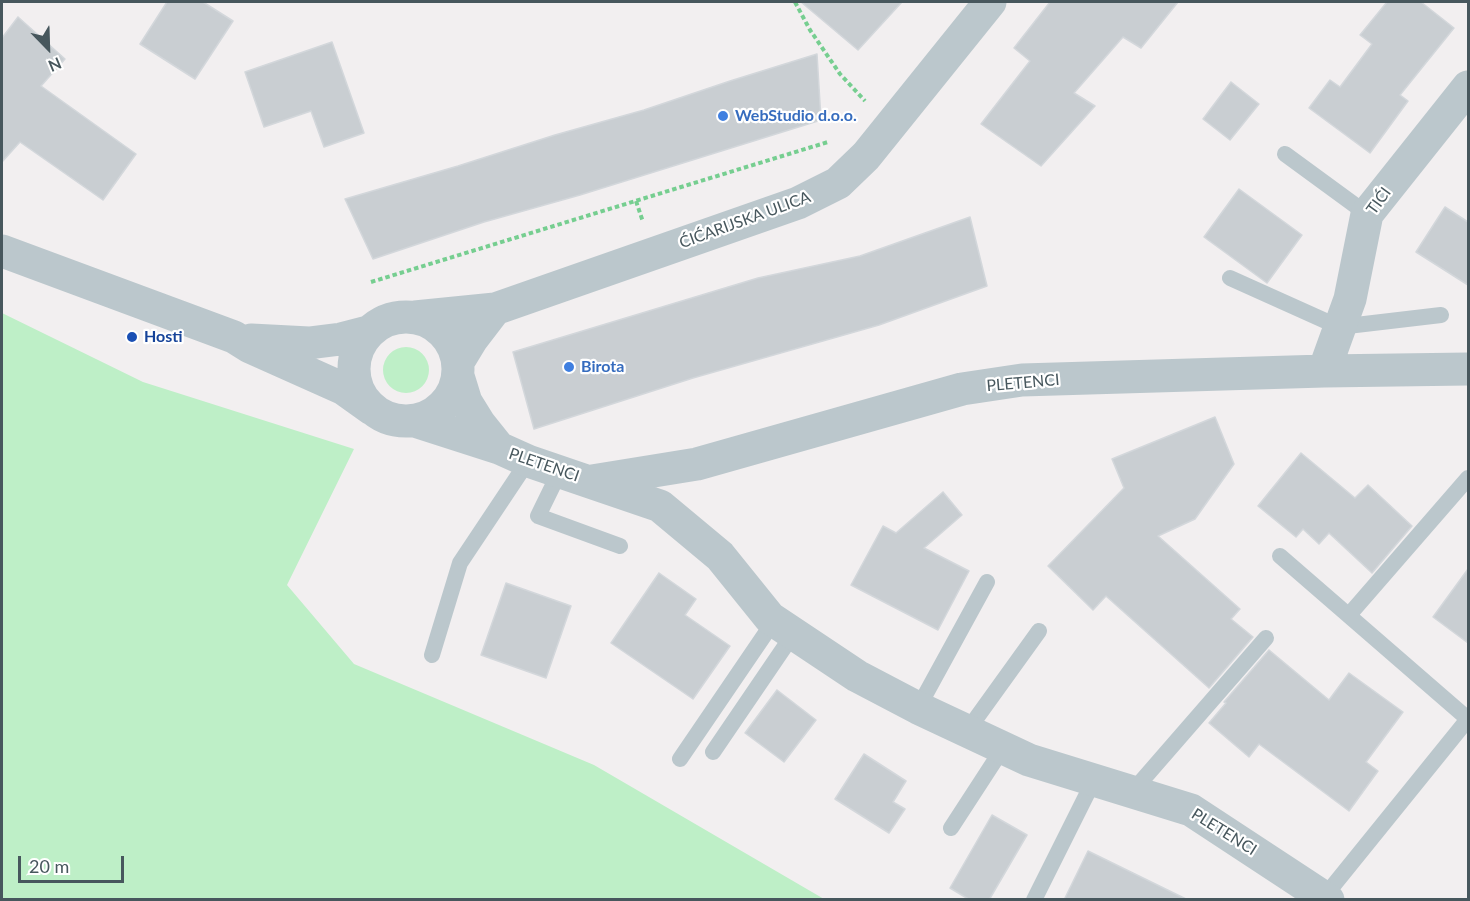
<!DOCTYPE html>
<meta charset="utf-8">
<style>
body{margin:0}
#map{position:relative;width:1470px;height:901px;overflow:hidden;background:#f2eff0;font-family:Lato,sans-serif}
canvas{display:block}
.frame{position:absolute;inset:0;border:3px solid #47575d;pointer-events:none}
.north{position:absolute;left:18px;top:18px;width:60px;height:60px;-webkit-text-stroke:4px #fff;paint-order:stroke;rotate:157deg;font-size:16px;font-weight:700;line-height:24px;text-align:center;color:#47575d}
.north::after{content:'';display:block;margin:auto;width:21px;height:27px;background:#47575d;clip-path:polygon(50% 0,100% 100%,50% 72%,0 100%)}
.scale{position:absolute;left:18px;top:856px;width:106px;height:27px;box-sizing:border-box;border:3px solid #47575d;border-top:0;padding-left:8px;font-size:18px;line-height:21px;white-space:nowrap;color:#47575d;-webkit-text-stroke:4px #fff;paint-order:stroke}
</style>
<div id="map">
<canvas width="1470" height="901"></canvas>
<div class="frame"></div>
<div class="north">N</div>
<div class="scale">20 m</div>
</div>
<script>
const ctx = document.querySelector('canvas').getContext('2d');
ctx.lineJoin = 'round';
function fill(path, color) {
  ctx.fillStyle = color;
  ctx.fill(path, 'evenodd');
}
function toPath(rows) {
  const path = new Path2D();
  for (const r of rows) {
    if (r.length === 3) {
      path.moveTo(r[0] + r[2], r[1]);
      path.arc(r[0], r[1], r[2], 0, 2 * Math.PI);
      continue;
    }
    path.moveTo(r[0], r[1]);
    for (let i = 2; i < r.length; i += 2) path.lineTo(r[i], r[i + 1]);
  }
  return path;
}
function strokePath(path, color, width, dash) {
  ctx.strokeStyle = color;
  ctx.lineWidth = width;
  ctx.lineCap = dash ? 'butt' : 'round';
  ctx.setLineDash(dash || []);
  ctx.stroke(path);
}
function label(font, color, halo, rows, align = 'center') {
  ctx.font = font + ' Lato,sans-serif';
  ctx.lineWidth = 4.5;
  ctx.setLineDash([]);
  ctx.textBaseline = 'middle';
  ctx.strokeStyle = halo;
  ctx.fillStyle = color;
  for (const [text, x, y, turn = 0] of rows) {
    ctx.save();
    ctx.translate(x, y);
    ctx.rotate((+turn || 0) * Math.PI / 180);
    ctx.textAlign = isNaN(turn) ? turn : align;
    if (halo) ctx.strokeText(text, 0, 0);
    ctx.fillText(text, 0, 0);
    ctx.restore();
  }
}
fill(toPath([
 [2,313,143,382,354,449,287,585,354,664,594,765,824,899,2,899],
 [406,370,23]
]), '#beefc7');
const building = toPath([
 [167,2,203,2,233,21,195,79,140,44,167,2],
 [801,2,902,2,858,50,801,2],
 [1050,2,1178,2,1141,48,1123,37,1074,93,1095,106,1041,166,981,124,1030,61,1014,48,1050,2],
 [1387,2,1421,2,1454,28,1400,95,1408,101,1370,153,1309,108,1330,80,1340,87,1372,44,1360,35,1387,2],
 [18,17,65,59,41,86,136,154,103,200,20,142,2,162,2,38,18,17],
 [332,42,364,133,324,147,311,111,264,127,245,72,332,42],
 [817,54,821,120,580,195,484,222,373,259,345,199,458,166,555,135,644,110,730,81,817,54],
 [1231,82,1259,104,1230,140,1203,119,1231,82],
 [1239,189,1302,235,1267,283,1204,237,1239,189],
 [1445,207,1468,222,1468,285,1416,252,1445,207],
 [970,217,987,286,879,325,693,378,534,429,513,352,758,278,860,256,970,217],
 [1215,417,1234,464,1195,519,1158,536,1240,609,1231,619,1253,637,1209,688,1106,596,1093,610,1048,566,1124,488,1112,459,1215,417],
 [1301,453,1355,498,1368,485,1412,526,1372,573,1329,533,1319,544,1303,529,1296,537,1258,506,1301,453],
 [943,492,962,515,924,548,969,571,938,630,851,585,883,526,896,533,943,492],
 [1468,569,1468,643,1433,617,1468,569],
 [659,573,696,599,685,615,730,646,693,699,611,643,659,573],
 [506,583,571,606,546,678,481,655,506,583],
 [1269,650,1329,700,1349,673,1403,712,1366,762,1378,771,1349,811,1259,744,1249,757,1209,723,1226,703,1224,702,1269,650],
 [777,690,816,720,784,762,745,733,777,690],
 [864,754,906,781,893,802,905,809,889,833,835,799,864,754],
 [992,815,1027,835,989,900,970,900,950,888,992,815],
 [1088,851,1188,900,1064,900,1088,851]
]);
fill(building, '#c9ced2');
strokePath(building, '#d3d7db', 1.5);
strokePath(toPath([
 [795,2,810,30,840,74,865,101],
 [636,201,643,222],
 [371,282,828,142]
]), '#76ce90', 4, [4.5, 3]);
strokePath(toPath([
 [1285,154,1367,214],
 [1230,278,1339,327,1441,315],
 [560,471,538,516,620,546],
 [1280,556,1468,719],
 [1349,615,1468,478],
 [432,655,460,563,528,461],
 [918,708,987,582],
 [967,731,1039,631],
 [713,752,794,633],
 [680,759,774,621],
 [1132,792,1266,638],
 [951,828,1003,748],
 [1324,897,1468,719],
 [1034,900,1094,780]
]), '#bbc7cc', 16);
strokePath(toPath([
 [2,251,234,337,250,347,344,389,372,409],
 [495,309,798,203,838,183,866,156,990,2],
 [406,369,52],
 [415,317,495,309,472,339,458,362],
 [251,340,309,343,341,339,368,332],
 [1324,371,1350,299,1367,214,1468,87],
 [415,421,499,448,479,423,466,402,458,376],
 [499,448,528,461,660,506,720,556,770,618,857,676,918,708,1029,760,1191,810,1328,900],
 [592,481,697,464,962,389,1022,380,1324,371,1468,369]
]), '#bbc7cc', 33);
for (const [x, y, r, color] of [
 [723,116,6,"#3f7fe0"],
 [132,337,6,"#1a4fb4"],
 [569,367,6,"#3f7fe0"]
]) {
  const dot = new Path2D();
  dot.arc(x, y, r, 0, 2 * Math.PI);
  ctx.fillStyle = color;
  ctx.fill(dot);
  strokePath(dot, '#fff', 2);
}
label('bold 16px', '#366cbe', '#fff', [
 ["WebStudio d.o.o.",735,116],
 ["Birota",581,367]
], 'left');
label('16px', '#47575d', '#fff', [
 ["TIĆI",1379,201,-54],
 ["ĆIĆARIJSKA ULICA",745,220,-20],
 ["PLETENCI",1023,383,-5],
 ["PLETENCI",544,465,19],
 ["PLETENCI",1224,832,32]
]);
label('bold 16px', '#164399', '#fff', [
 ["Hosti",144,337]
], 'left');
</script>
